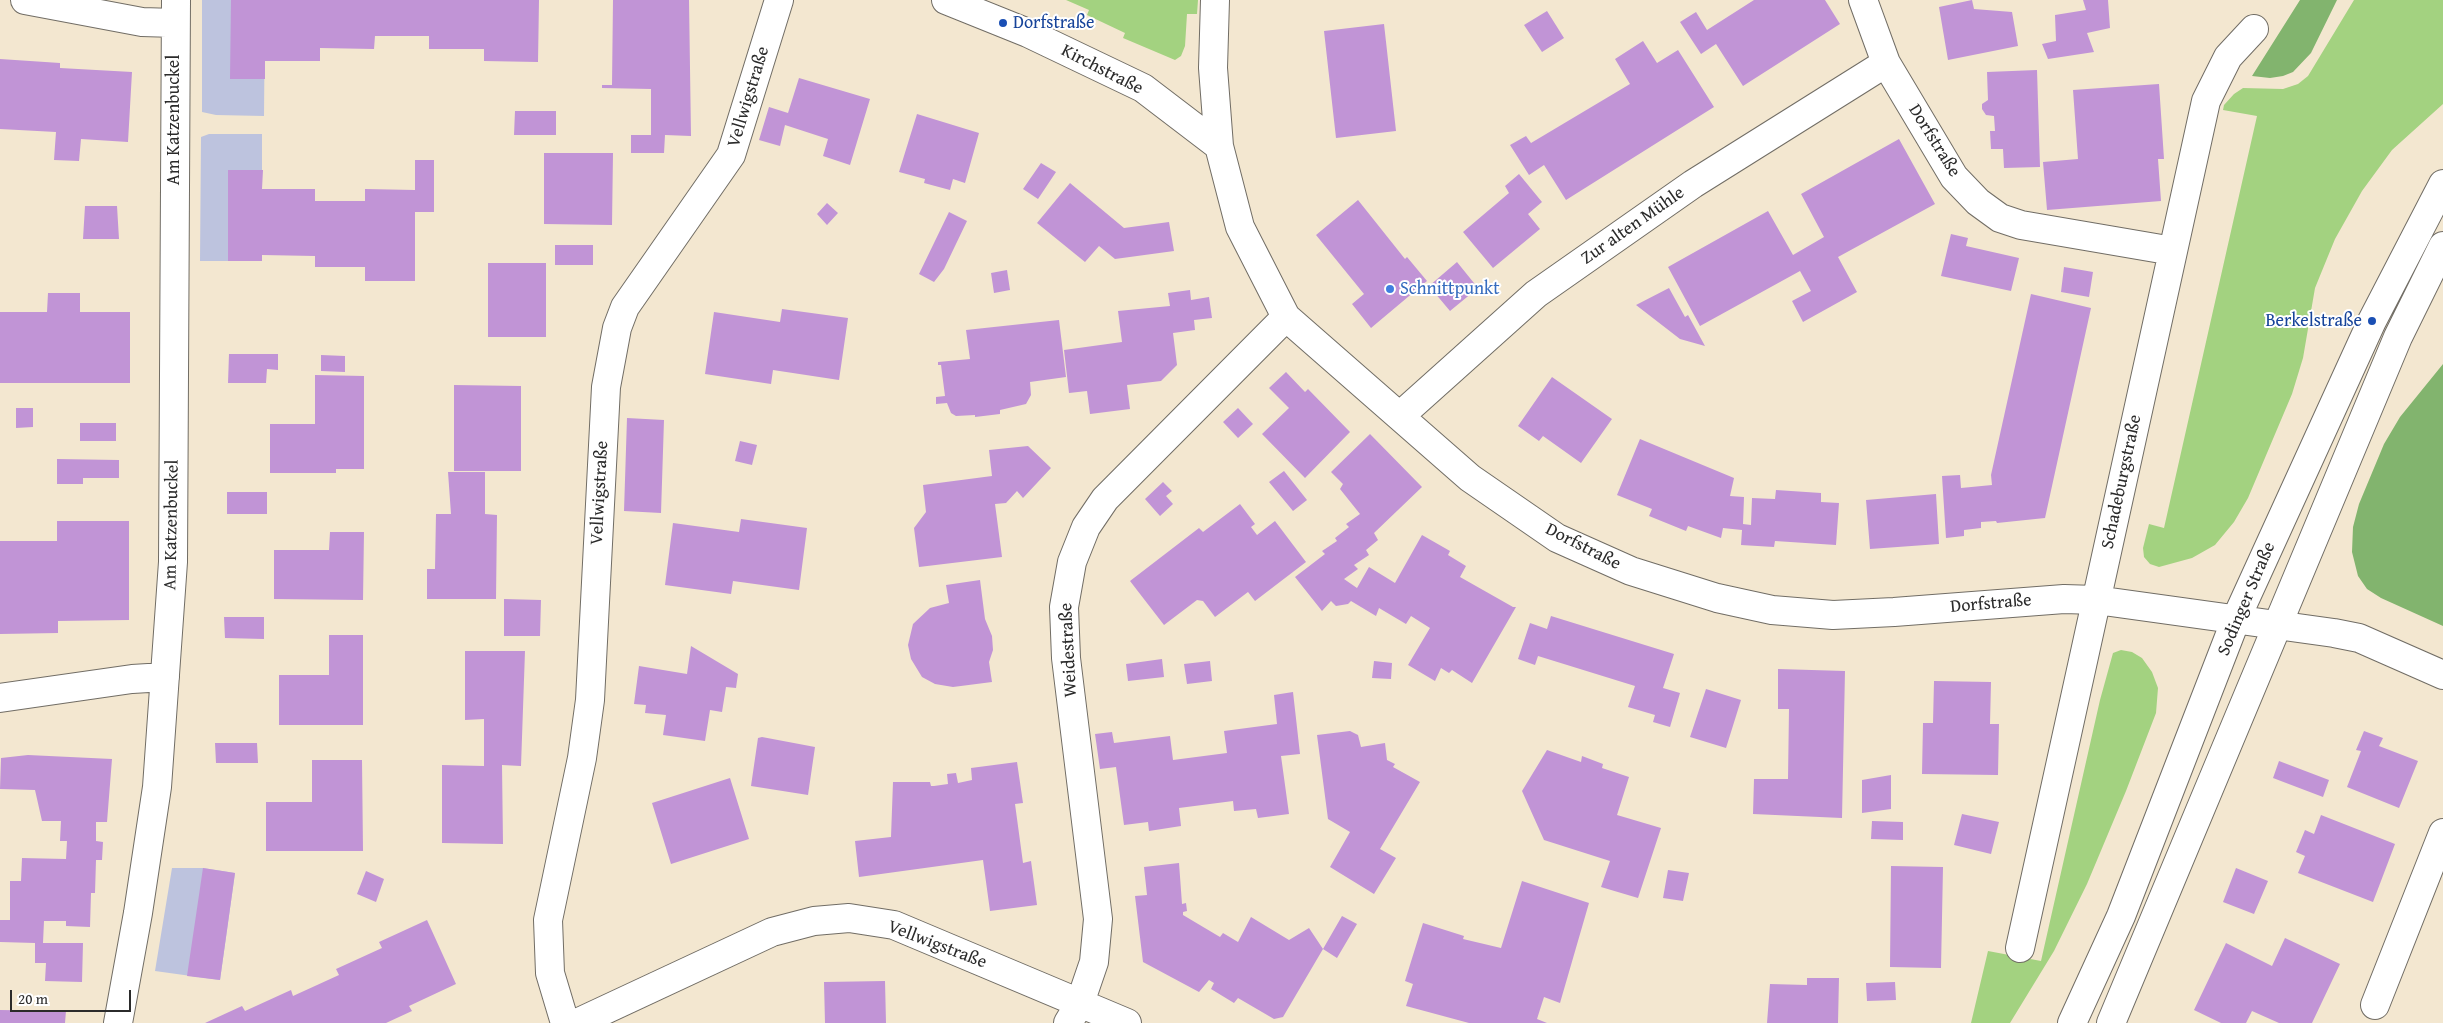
<!DOCTYPE html>
<meta charset="utf-8">
<style>
body{margin:0}
#map{position:relative;width:2443px;height:1023px;overflow:hidden;background:#f3e7d0;font-family:"Gentium Book Plus",serif}
canvas{display:block}
.scale{position:absolute;left:10px;top:990px;width:121px;height:22px;box-sizing:border-box;border:2px solid #2b2b2b;border-top:0;padding-left:6px;font-size:15px;line-height:18px;white-space:nowrap;color:#2b2b2b;-webkit-text-stroke:4px #fff;paint-order:stroke}
</style>
<div id="map">
<canvas width="2443" height="1023"></canvas>
<div class="scale">20 m</div>
</div>
<script>
const ctx = document.querySelector('canvas').getContext('2d');
ctx.lineJoin = 'round';
function fill(path, color) {
  ctx.fillStyle = color;
  ctx.fill(path, 'evenodd');
}
function toPath(rows) {
  const path = new Path2D();
  for (const r of rows) {
    path.moveTo(r[0], r[1]);
    for (let i = 2; i < r.length; i += 2) path.lineTo(r[i], r[i + 1]);
  }
  return path;
}
function strokePath(path, color, width, dash) {
  ctx.strokeStyle = color;
  ctx.lineWidth = width;
  ctx.lineCap = dash ? 'butt' : 'round';
  ctx.setLineDash(dash || []);
  ctx.stroke(path);
}
function label(font, color, halo, rows, align = 'center') {
  ctx.font = font + ' "Gentium Book Plus",serif';
  ctx.lineWidth = 4;
  ctx.setLineDash([]);
  ctx.textBaseline = 'middle';
  ctx.strokeStyle = halo;
  ctx.fillStyle = color;
  for (const [text, x, y, turn = 0] of rows) {
    ctx.save();
    ctx.translate(x, y);
    ctx.rotate((+turn || 0) * Math.PI / 180);
    ctx.textAlign = isNaN(turn) ? turn : align;
    if (halo) ctx.strokeText(text, 0, 0);
    ctx.fillText(text, 0, 0);
    ctx.restore();
  }
}
fill(toPath([
 [202,0,265,0,264,116,216,115,202,112],
 [209,134,262,134,262,261,200,261,201,137],
 [172,868,203,868,235,873,220,980,155,971]
]), '#bdc3de');
fill(toPath([
 [1066,0,1198,0,1197,14,1187,14,1185,46,1181,56,1175,60,1123,38,1125,33,1087,15,1089,10],
 [2354,0,2443,0,2443,104,2392,150,2362,191,2335,239,2315,288,2303,358,2292,394,2248,498,2234,522,2215,545,2192,558,2159,567,2150,564,2144,557,2143,548,2149,524,2164,528,2257,116,2223,110,2224,105,2234,94,2243,88,2283,89,2298,84,2308,76],
 [2121,650,2132,652,2142,658,2152,672,2158,688,2156,713,2126,791,2087,884,2054,951,2010,1023,1971,1023,1988,951,2041,961,2100,700,2113,653]
]), '#a3d280');
fill(toPath([
 [2300,0,2337,0,2311,53,2293,72,2283,76,2270,78,2252,76],
 [2443,364,2443,626,2381,598,2367,589,2358,576,2352,552,2353,527,2359,504,2384,444,2400,417]
]), '#82b46e');
fill(toPath([
 [231,0,539,0,538,62,484,61,484,49,429,49,429,36,375,36,374,49,320,48,320,61,265,61,265,79,230,79],
 [613,0,689,0,691,136,665,135,664,153,631,153,631,135,651,135,651,89,602,88,602,85,612,85],
 [1754,0,1825,0,1840,24,1743,86,1716,44,1701,54,1680,22,1696,12,1707,30],
 [1972,0,1974,9,2012,12,2018,46,1948,60,1939,7],
 [2083,0,2108,0,2110,28,2087,33,2094,52,2048,59,2042,44,2056,41,2055,15,2086,10],
 [1547,11,1564,38,1542,52,1524,25],
 [1384,24,1396,131,1336,138,1324,31],
 [1643,41,1657,63,1678,50,1714,107,1566,200,1544,165,1529,175,1510,145,1526,136,1531,143,1630,84,1615,59],
 [0,59,60,63,60,68,132,72,128,142,81,139,79,161,54,160,56,132,0,129],
 [2037,70,2040,167,2004,168,2003,149,1991,149,1990,131,1995,131,1994,116,1986,115,1982,109,1982,104,1988,100,1987,72],
 [799,78,870,99,850,165,823,156,828,139,785,125,780,146,759,140,769,107,788,113],
 [2159,84,2164,159,2158,159,2161,201,2047,210,2043,162,2078,159,2073,90],
 [515,111,556,111,556,135,514,135],
 [917,114,979,133,965,183,953,179,950,190,924,183,925,179,899,172],
 [1899,139,1935,204,1838,257,1857,292,1803,322,1792,301,1811,291,1800,271,1700,326,1668,267,1768,211,1793,255,1824,237,1801,194],
 [544,153,613,153,612,225,544,224],
 [415,160,434,160,434,212,415,212,415,281,365,281,365,267,315,267,315,256,262,255,262,261,228,261,228,170,263,170,262,189,315,189,315,201,365,201,365,189,415,190],
 [1041,163,1056,172,1038,199,1023,189],
 [1519,174,1542,202,1528,214,1540,229,1493,268,1463,232,1509,193,1505,186],
 [1070,183,1124,228,1169,222,1174,251,1115,259,1099,246,1085,262,1037,223],
 [1358,200,1405,259,1407,257,1427,281,1371,328,1352,304,1364,294,1316,235],
 [827,203,838,213,827,225,817,214],
 [85,206,117,206,119,239,83,239],
 [949,212,967,221,944,269,934,282,919,274],
 [1951,234,1968,238,1966,246,2019,258,2011,291,1941,276],
 [555,245,593,245,593,265,555,265],
 [1457,262,1478,288,1450,311,1429,286],
 [488,263,546,263,546,337,488,337],
 [2064,267,2093,272,2089,297,2061,292],
 [1007,270,1010,290,994,293,991,273],
 [1669,288,1685,317,1688,315,1705,346,1680,339,1636,305],
 [1190,290,1191,300,1209,297,1212,318,1194,320,1195,330,1173,333,1177,365,1161,381,1127,385,1130,409,1090,414,1087,391,1069,393,1064,350,1122,342,1118,311,1170,306,1168,293],
 [48,293,80,293,80,312,130,312,130,383,0,383,0,312,47,312],
 [2031,294,2091,308,2045,518,1997,523,1996,521,1981,522,1981,528,1964,530,1964,536,1946,538,1942,476,1960,475,1961,488,1992,485,1991,475],
 [782,309,848,318,839,380,773,370,771,384,705,374,714,312,780,322],
 [1059,320,1066,377,1030,382,1031,395,1026,404,1000,410,1000,414,975,417,975,415,956,416,951,413,947,403,936,404,936,397,945,396,941,365,938,365,938,362,970,359,966,330],
 [229,354,278,354,278,370,267,369,266,383,228,383],
 [321,355,345,356,345,372,321,371],
 [1286,372,1305,392,1308,389,1350,432,1305,478,1262,434,1289,408,1269,388],
 [315,375,364,376,364,469,336,469,336,473,270,473,270,424,315,424],
 [1552,377,1612,419,1581,463,1543,436,1539,441,1518,426],
 [454,385,521,386,521,471,454,471],
 [16,408,33,408,33,427,16,428],
 [1238,408,1253,424,1238,438,1223,422],
 [627,418,664,420,661,513,624,511],
 [80,423,116,423,116,441,80,441],
 [1370,434,1422,487,1374,533,1378,540,1366,550,1369,555,1354,565,1358,569,1344,579,1357,588,1369,567,1395,583,1422,535,1450,551,1448,555,1466,566,1460,577,1513,607,1516,607,1472,683,1452,670,1449,673,1441,668,1435,681,1408,665,1430,628,1411,616,1406,624,1379,608,1376,616,1351,601,1348,604,1336,606,1331,601,1322,611,1295,577,1325,554,1322,551,1337,541,1335,538,1349,527,1346,524,1360,514,1340,489,1343,484,1331,472],
 [1640,439,1734,478,1730,496,1744,497,1743,524,1751,525,1752,498,1775,499,1776,490,1821,493,1821,502,1839,503,1836,545,1775,541,1774,547,1741,545,1742,530,1723,528,1721,538,1688,526,1686,531,1649,516,1652,509,1617,495],
 [740,441,757,445,752,465,735,461],
 [1028,446,1051,468,1023,498,1017,491,1006,503,995,504,1002,557,919,567,914,528,926,512,923,485,992,476,989,450],
 [57,459,119,460,119,478,83,478,83,484,57,484],
 [1284,471,1307,500,1293,511,1269,482],
 [448,472,485,472,485,514,497,515,496,599,427,599,427,569,435,569,436,514,451,514],
 [1163,482,1172,491,1166,496,1173,504,1160,516,1145,499],
 [227,492,267,492,267,514,227,514],
 [1936,494,1939,544,1870,549,1866,500],
 [1240,504,1255,524,1251,527,1257,535,1275,521,1306,562,1255,601,1248,592,1215,617,1203,601,1197,600,1164,625,1130,581,1199,528,1203,532],
 [741,519,807,528,799,590,733,581,731,594,665,585,673,523,739,532],
 [57,521,129,521,129,620,58,621,58,633,0,634,0,541,57,541],
 [330,532,364,532,363,600,274,599,274,550,329,550],
 [980,580,985,619,992,636,993,650,989,662,992,682,953,687,935,684,922,677,911,659,908,645,913,624,930,608,949,603,946,585],
 [504,599,541,600,540,636,504,636],
 [1551,616,1674,654,1663,688,1680,693,1670,727,1653,722,1655,715,1628,707,1635,686,1538,656,1535,665,1518,659,1530,623,1547,629],
 [224,617,264,617,264,639,225,638],
 [329,635,363,635,363,725,279,725,279,675,329,675],
 [691,646,738,674,736,688,726,687,722,712,710,710,705,741,663,735,666,715,645,713,646,705,634,704,639,666,687,674],
 [465,651,525,651,521,766,502,765,503,844,442,843,442,765,484,766,484,719,465,720],
 [1162,659,1164,677,1128,681,1126,664],
 [1210,661,1212,681,1187,684,1184,664],
 [1374,661,1392,663,1391,679,1372,678],
 [1778,669,1845,671,1842,818,1753,814,1754,779,1788,779,1789,709,1778,709],
 [1934,681,1991,682,1990,724,1999,724,1998,775,1922,774,1923,723,1933,723],
 [1706,689,1741,700,1726,748,1690,737],
 [1293,692,1300,754,1281,756,1289,814,1258,818,1256,809,1234,811,1233,801,1179,808,1181,826,1149,831,1148,822,1124,825,1116,767,1100,769,1095,734,1112,732,1114,743,1170,736,1173,760,1227,753,1224,731,1277,724,1274,695],
 [1350,731,1358,735,1361,747,1385,743,1387,760,1395,764,1393,767,1420,782,1380,849,1396,858,1374,894,1330,867,1350,832,1328,819,1317,735],
 [2364,731,2383,738,2379,746,2418,761,2399,808,2347,787,2361,751,2356,750],
 [762,737,815,747,808,795,751,786,758,738],
 [215,743,257,743,258,763,216,763],
 [1547,750,1581,762,1582,756,1603,764,1602,768,1629,777,1617,815,1661,828,1638,898,1601,887,1610,861,1544,840,1522,791],
 [28,755,112,759,107,822,96,822,96,841,103,842,102,860,96,860,95,893,91,893,90,927,66,926,66,921,44,921,43,943,83,943,82,982,45,981,46,963,35,963,35,943,0,942,0,920,10,920,10,881,21,881,22,858,66,859,67,841,60,841,61,821,42,821,35,790,0,789,1,758],
 [312,760,362,760,363,851,266,851,266,802,312,802],
 [2279,761,2329,780,2323,797,2273,778],
 [1017,762,1023,803,1015,804,1023,863,1031,861,1037,905,990,911,983,860,859,877,855,841,891,837,893,782,930,782,931,786,934,786,948,784,947,774,956,773,958,783,972,780,971,768],
 [1891,775,1891,809,1862,813,1862,780],
 [730,778,749,839,671,864,652,803],
 [1962,814,1999,822,1991,854,1954,845],
 [2321,815,2395,844,2373,902,2298,873,2305,856,2296,852,2305,830,2314,834],
 [1872,821,1903,822,1903,840,1871,839],
 [1179,863,1182,904,1186,903,1187,911,1183,912,1183,915,1220,937,1223,933,1238,942,1251,917,1289,940,1309,928,1323,949,1283,1017,1274,1019,1238,998,1234,1003,1211,989,1214,983,1209,980,1199,992,1143,962,1135,896,1147,895,1144,867],
 [1891,866,1943,867,1941,968,1890,967],
 [203,868,235,873,220,980,187,976],
 [2236,868,2268,881,2254,914,2223,902],
 [1668,870,1689,873,1683,901,1663,898],
 [366,871,384,879,376,902,357,894],
 [1522,881,1589,903,1560,1003,1544,997,1537,1019,1547,1023,1469,1023,1406,1006,1413,984,1405,981,1423,923,1464,936,1463,939,1501,948],
 [1342,916,1357,924,1337,958,1323,949],
 [427,920,456,984,409,1006,412,1011,386,1023,205,1023,242,1006,245,1011,291,990,293,996,339,975,336,969,382,948,379,942],
 [2285,938,2340,964,2312,1023,2279,1023,2252,1011,2246,1023,2221,1023,2194,1010,2226,943,2272,966],
 [1807,978,1839,978,1838,1023,1767,1023,1770,984,1807,985],
 [885,981,886,1023,825,1023,824,982],
 [1895,982,1896,1000,1867,1001,1866,983],
 [0,1010,66,1011,65,1023,0,1023]
]), '#c194d6');
const minor = toPath([
 [25,0,142,22,175,23],
 [946,0,1028,33,1143,88,1219,146],
 [1215,0,1213,68,1219,146,1240,227,1286,317,1470,478,1557,538,1631,571,1717,598,1772,610,1833,615,1894,612,2064,599,2096,600,2334,633,2359,638,2443,675],
 [1863,0,1886,63,1954,177,1978,202,2000,218,2021,225,2173,251],
 [1401,415,1536,294,1693,184,1886,63],
 [0,698,132,679,165,677],
 [2020,948,2206,101,2228,57,2254,29],
 [2375,1005,2443,833],
 [118,1023,138,913,157,787,173,562,176,0],
 [565,1023,550,973,548,920,582,758,590,700,606,387,617,328,625,307,731,155,779,0],
 [577,1023,772,932,814,921,849,918,894,925,1127,1023],
 [1068,1023,1080,1003,1094,962,1098,919,1066,658,1064,607,1072,562,1086,527,1105,499,1286,317]
]);
const major = toPath([
 [2072,1023,2121,916,2236,619,2372,321,2443,184],
 [2111,1023,2398,337,2443,246]
]);
strokePath(minor, '#716d65', 30);
strokePath(major, '#716d65', 30);
strokePath(minor, '#fff', 28);
strokePath(major, '#fff', 28);
for (const [x, y, r, color] of [
 [1003,23,5,"#1a4fb4"],
 [1390,289,5,"#3f7fe0"],
 [2372,321,5,"#1a4fb4"]
]) {
  const dot = new Path2D();
  dot.arc(x, y, r, 0, 2 * Math.PI);
  ctx.fillStyle = color;
  ctx.fill(dot);
  strokePath(dot, '#fff', 2);
}
label('18px', '#164399', '#fff', [
 ["Dorfstraße",1013,23],
 ["Berkelstraße",2362,321,"right"]
], 'left');
label('18px', '#2b2b2b', '#fff', [
 ["Kirchstraße",1102,70,27],
 ["Vellwigstraße",749,97,-73],
 ["Am Katzenbuckel",174,120,-90],
 ["Dorfstraße",1934,141,58],
 ["Zur alten Mühle",1633,226,-35],
 ["Schadeburgstraße",2122,482,-78],
 ["Vellwigstraße",600,493,-87],
 ["Am Katzenbuckel",172,525,-89],
 ["Dorfstraße",1583,547,27],
 ["Sodinger Straße",2247,599,-67],
 ["Dorfstraße",1991,604,-5],
 ["Weidestraße",1069,650,-93],
 ["Vellwigstraße",937,945,21]
]);
label('18px', '#366cbe', '#fff', [
 ["Schnittpunkt",1400,289]
], 'left');
</script>
